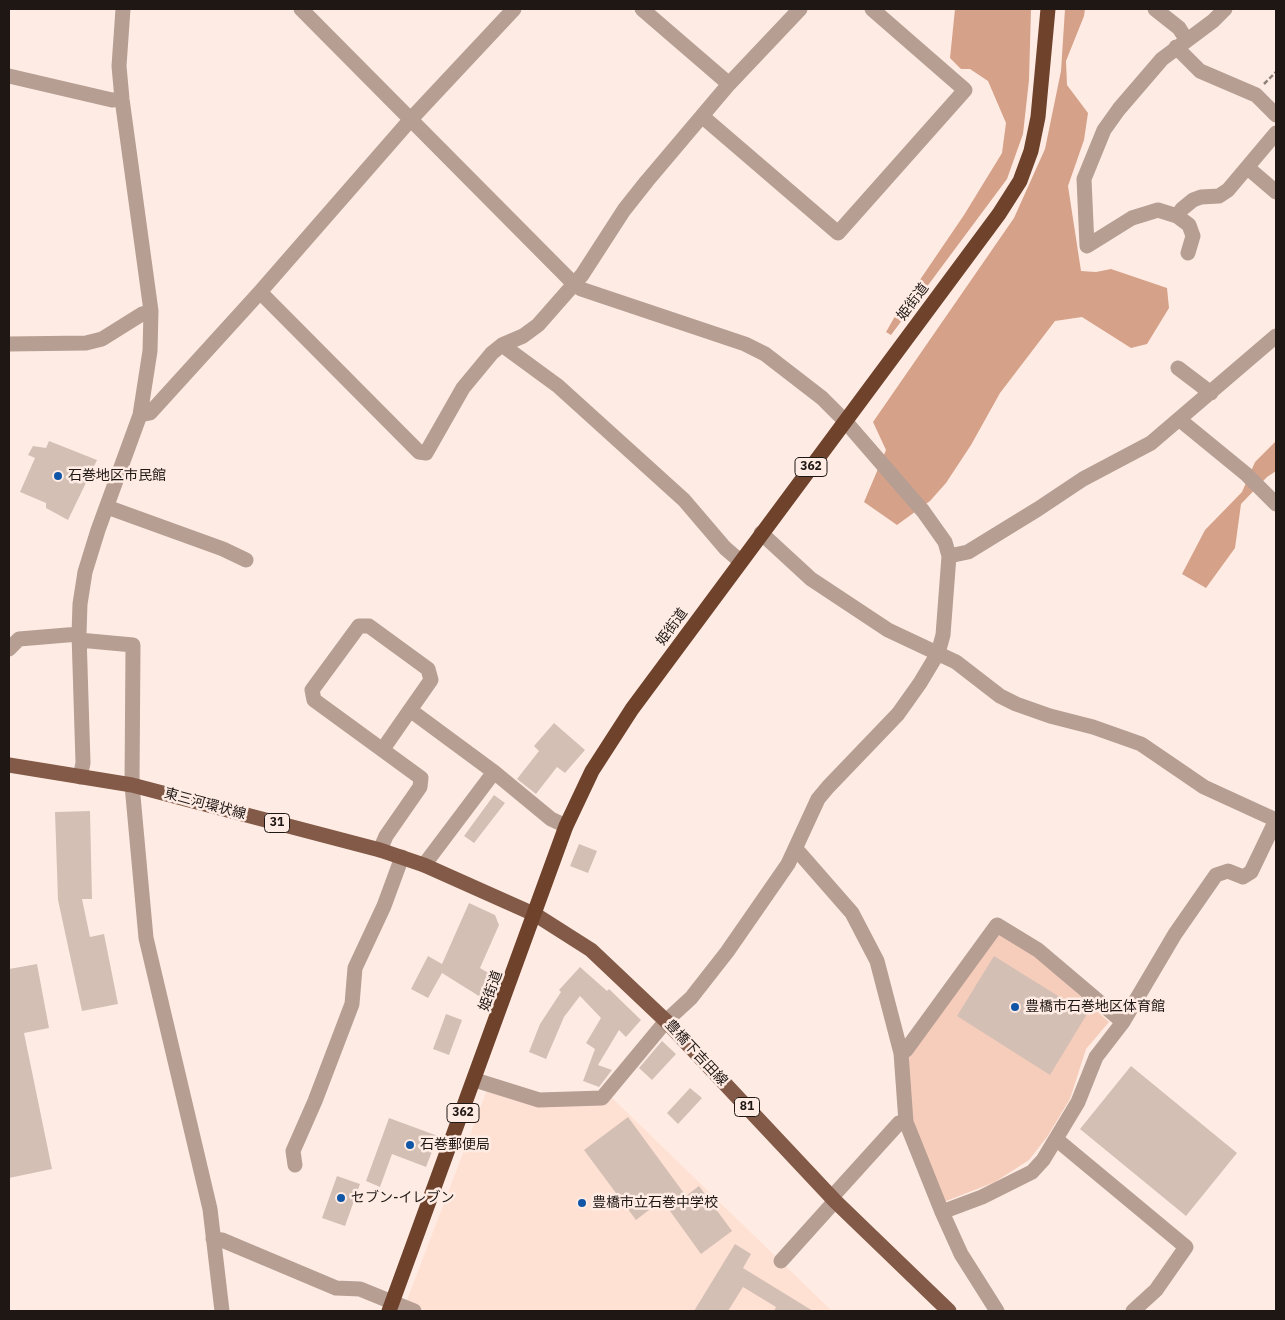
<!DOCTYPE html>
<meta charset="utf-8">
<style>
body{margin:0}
#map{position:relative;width:1285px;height:1320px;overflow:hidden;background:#feece4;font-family:"IBM Plex Sans",sans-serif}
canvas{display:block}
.frame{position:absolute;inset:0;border:10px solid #1f1714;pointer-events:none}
</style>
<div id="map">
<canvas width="1285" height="1320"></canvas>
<div class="frame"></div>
</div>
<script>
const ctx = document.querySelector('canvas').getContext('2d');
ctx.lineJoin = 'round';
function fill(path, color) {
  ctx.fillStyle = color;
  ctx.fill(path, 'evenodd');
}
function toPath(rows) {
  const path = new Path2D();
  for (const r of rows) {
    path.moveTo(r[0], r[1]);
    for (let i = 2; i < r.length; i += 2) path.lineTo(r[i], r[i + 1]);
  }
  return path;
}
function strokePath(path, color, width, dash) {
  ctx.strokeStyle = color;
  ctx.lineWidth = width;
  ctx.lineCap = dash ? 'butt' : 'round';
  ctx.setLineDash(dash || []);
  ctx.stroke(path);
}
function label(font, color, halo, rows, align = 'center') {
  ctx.font = font + ' "IBM Plex Sans","Noto Sans JP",sans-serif';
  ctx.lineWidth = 5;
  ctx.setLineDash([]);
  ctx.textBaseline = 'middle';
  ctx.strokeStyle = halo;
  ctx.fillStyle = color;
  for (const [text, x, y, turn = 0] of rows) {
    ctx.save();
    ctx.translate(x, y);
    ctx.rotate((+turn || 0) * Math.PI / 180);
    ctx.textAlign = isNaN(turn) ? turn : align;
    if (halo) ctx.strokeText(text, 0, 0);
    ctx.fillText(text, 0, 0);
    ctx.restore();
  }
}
fill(toPath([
 [487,1090,610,1096,832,1311,426,1311,407,1300]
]), '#ffe1d4');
fill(toPath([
 [999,932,1035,955,1109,1022,1086,1049,1070,1099,1047,1137,1029,1160,995,1182,941,1203,909,1117,905,1057]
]), '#f6cdbb');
fill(toPath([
 [955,9,1031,9,1029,80,1023,134,1007,179,891,335,886,332,894,318,964,215,1002,153,1006,123,988,81,970,69,961,69,950,58],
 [1065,9,1085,9,1084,16,1066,61,1067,85,1088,113,1084,140,1068,186,1081,271,1096,272,1111,269,1167,288,1169,308,1147,344,1131,348,1082,317,1055,321,1000,393,971,445,946,483,930,501,897,525,864,502,886,450,873,422,1014,218,1045,149,1061,71],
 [1276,441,1276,471,1267,477,1241,504,1235,548,1206,588,1182,574,1205,530,1242,492,1255,462]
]), '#d6a189');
fill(toPath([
 [49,441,97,460,68,520,46,508,46,503,20,492,35,458,28,455,33,446,46,448],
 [554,723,585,750,565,773,557,767,536,794,517,779,539,751,534,746],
 [494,795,505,803,474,843,464,836],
 [90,811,92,899,82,899,90,937,104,934,118,1004,82,1011,58,900,55,812],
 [579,844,597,851,588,873,570,866],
 [469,903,495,915,499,925,480,968,495,977,482,998,442,973,428,998,411,989,428,956,442,964],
 [994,956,1087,1014,1050,1075,957,1016],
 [37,964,49,1028,24,1033,52,1169,9,1178,9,969],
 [580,967,607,991,609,989,641,1020,626,1037,619,1030,598,1065,612,1070,599,1087,583,1081,595,1049,586,1043,601,1018,580,996,564,1017,546,1059,529,1052,540,1024,561,992,559,990],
 [446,1014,462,1020,449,1055,433,1049],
 [662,1041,676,1054,652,1080,639,1068],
 [1131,1066,1237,1153,1186,1216,1080,1129],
 [690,1088,702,1098,678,1124,667,1113],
 [628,1117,686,1196,699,1186,732,1231,701,1254,662,1200,636,1220,584,1150],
 [389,1118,438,1136,426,1167,392,1154,380,1187,366,1181],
 [337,1176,360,1184,345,1226,322,1218],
 [735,1244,751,1254,743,1268,813,1311,774,1311,776,1307,743,1287,728,1311,694,1311]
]), '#d4bfb5');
strokePath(toPath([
 [1264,84,1276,72]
]), '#8f827c', 2.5, [5, 2.5]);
strokePath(toPath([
 [301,9,574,284,581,289,745,344,765,354,822,398,845,421,923,511,945,542,949,556,943,635,938,653,920,683,898,714,828,787,818,799,788,864,727,952,691,998,666,1021,602,1098,539,1100,475,1080],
 [642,9,729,84],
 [1155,9,1179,28,1186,39],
 [1176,47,1200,71,1256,95,1276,115],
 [9,76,112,100,122,99],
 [703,117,838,233,965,90,872,9],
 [1248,168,1276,192],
 [1177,216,1182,209,1193,200,1201,197,1219,196,1228,190,1276,133],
 [1188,253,1193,236,1189,225,1177,216,1158,210,1132,218,1087,246,1084,179,1104,130,1119,109,1162,59,1213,21,1225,9],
 [260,292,419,452,426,453,463,388,492,353,502,345,523,336,538,325,582,275,624,210,647,181,729,84,800,9],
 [9,344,86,343,102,339,142,314,151,311],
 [502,345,558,386,684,500,725,548,740,561],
 [1178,368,1211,393],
 [140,415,150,413,260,292,411,119,514,9],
 [1180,420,1246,474,1276,504],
 [107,507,223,549,246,560],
 [761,533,811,579,888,630,956,662,1000,696,1016,704,1050,716,1093,727,1141,744,1204,787,1276,820],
 [949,556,968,552,1038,509,1083,479,1151,443,1276,336],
 [79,640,133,645,132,785,146,938,210,1209,222,1311],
 [9,649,19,639,79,634],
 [383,749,410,710,494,772,551,819,566,826],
 [80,777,83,763,79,634,80,604,85,572,98,530,140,415,150,351,151,311,122,99,119,66,123,9],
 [796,849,852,913,877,961,901,1053,906,1122,942,1212,961,1254,997,1311],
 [380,850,386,836,420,787,421,778,314,700,312,690,359,626,369,626,428,669,431,680,410,710],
 [424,865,494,772],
 [901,1053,906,1050,997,925,1038,950,1123,1022],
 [1056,1139,1186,1247,1156,1290,1133,1311],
 [295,1165,293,1151,315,1101,352,1004,355,968,384,906,402,857],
 [832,1197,899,1123,906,1122],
 [942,1212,982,1197,1032,1172,1043,1160,1078,1102,1096,1057,1123,1022,1175,934,1216,875,1228,871,1243,877,1251,872,1276,820],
 [213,1239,222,1240,336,1288,360,1289,414,1311],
 [781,1261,835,1201]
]), '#b69e93', 15);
strokePath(toPath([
 [9,765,132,785,380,850,424,865,536,915,591,950,666,1021,835,1201,949,1311]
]), '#835a47', 15);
strokePath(toPath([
 [389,1311,566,826,592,771,632,709,999,214,1020,181,1031,151,1038,117,1048,9]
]), '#6f422c', 15);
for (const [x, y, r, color] of [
 [58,476,5,"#1156a6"],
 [1015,1007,5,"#1156a6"],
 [410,1145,5,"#1156a6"],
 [341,1198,5,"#1156a6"],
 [582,1203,5,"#1156a6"]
]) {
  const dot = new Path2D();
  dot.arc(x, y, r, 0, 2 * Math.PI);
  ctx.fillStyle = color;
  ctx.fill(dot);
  strokePath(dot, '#feece4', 2);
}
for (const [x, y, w] of [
 [811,467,32],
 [277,823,25],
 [747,1107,25],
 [463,1113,32]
]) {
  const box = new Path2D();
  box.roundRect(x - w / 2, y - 9.5, w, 19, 4);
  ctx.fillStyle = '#feece4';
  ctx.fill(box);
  strokePath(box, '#1f1714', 1);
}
label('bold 12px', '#1f1714', null, [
 ["362",811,467],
 ["31",277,823],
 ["81",747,1107],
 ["362",463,1113]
]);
label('14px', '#1f1714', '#feece4', [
 ["姫街道",913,302,-53],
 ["姫街道",672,627,-54],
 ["東三河環状線",205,804,15],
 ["姫街道",491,991,-70],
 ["豊橋下吉田線",696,1053,47]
]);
label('14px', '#1f1714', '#feece4', [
 ["石巻地区市民館",68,476],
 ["豊橋市石巻地区体育館",1025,1007],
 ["石巻郵便局",420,1145],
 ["セブン-イレブン",351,1198],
 ["豊橋市立石巻中学校",592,1203]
], 'left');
</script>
